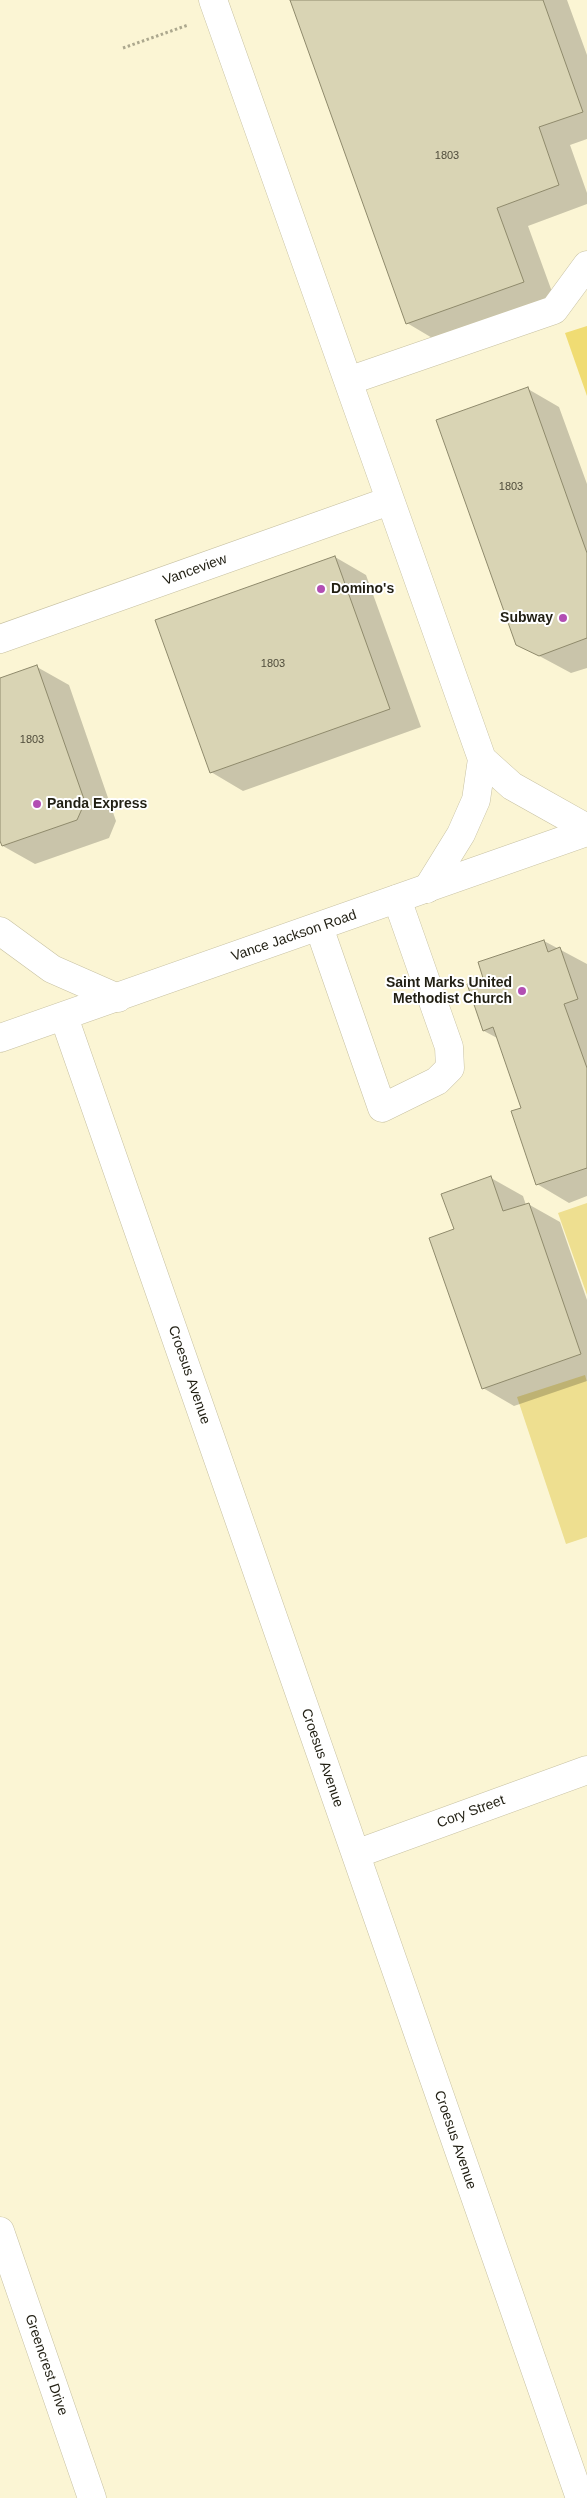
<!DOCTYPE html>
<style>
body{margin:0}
canvas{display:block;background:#fbf5d4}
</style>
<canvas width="587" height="2498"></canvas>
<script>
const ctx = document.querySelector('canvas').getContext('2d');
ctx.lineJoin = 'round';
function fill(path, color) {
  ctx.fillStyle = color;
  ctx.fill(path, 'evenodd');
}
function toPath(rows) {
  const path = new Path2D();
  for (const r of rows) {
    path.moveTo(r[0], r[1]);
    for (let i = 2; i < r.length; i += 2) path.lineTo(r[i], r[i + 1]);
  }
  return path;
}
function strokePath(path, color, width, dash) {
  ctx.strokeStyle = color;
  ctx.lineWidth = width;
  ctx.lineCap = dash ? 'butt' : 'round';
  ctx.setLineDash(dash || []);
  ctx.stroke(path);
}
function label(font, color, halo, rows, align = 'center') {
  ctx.font = font + ' Helvetica,sans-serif';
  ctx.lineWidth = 4;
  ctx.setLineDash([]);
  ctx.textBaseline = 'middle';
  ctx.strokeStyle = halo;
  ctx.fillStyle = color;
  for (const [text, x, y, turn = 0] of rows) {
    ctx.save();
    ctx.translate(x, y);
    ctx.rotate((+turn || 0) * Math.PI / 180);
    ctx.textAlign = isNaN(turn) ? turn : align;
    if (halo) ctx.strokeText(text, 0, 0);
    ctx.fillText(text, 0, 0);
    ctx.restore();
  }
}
fill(toPath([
 [587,1203,587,1295,558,1213],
 [585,1375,587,1382,587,1537,566,1544,517,1397]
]), '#eedf90');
fill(toPath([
 [587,326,587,396,565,333]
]), '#f0dc73');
fill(toPath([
 [291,0,567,0,587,55,587,139,570,145,587,193,587,204,528,226,555,300,439,342,407,323],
 [528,389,559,407,587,484,587,668,571,673,517,644],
 [335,557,366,575,421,727,243,791,211,772],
 [37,667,69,685,116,821,109,838,35,864,3,846,0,837,0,679],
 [544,941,587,964,587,1196,569,1203,537,1184,523,1108,499,1039,484,1031,468,985,485,979],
 [491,1178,523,1196,526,1205,528,1204,560,1222,587,1300,587,1381,514,1406,483,1388,455,1230]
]), '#0003');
const building = toPath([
 [290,0,543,0,583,112,539,127,559,185,497,208,524,282,406,324,290,0],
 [528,387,587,553,587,638,539,656,516,645,436,420,528,387],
 [335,556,390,709,210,773,155,620,335,556],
 [37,665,85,802,77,820,2,846,0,841,0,678,37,665],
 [544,940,548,952,560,947,578,999,564,1004,587,1068,587,1168,536,1185,511,1111,521,1108,493,1027,483,1031,467,984,483,978,478,962,544,940],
 [491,1176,503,1211,529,1203,581,1354,482,1389,429,1238,454,1229,441,1194,491,1176]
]);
fill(building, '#d9d4b4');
strokePath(building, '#8f8a6c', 1);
const minor = toPath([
 [213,0,482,759,476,800,461,834,427,889],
 [348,381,554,310,587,265],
 [0,639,389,501],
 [482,759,512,786,587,828],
 [319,927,382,1108,437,1081,450,1068,449,1047,397,899],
 [0,931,52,969,118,998],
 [64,1017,580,2498],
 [356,1854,587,1770],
 [0,2231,92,2498]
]);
const major = toPath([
 [0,1038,587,832]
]);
strokePath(minor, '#c7c1a2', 29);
strokePath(major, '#c7c1a2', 29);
strokePath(toPath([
 [123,48,188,25]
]), '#aca88e', 3, [2.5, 2.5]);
strokePath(minor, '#fff', 28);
strokePath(major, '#fff', 28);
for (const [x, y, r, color] of [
 [321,589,5,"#b24eb3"],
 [563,618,5,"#b24eb3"],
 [37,804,5,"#b24eb3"],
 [522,991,5,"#b24eb3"]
]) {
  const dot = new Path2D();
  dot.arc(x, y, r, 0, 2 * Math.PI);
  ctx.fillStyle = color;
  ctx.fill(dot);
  strokePath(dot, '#fff', 2);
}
label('11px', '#4f4c3b', null, [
 ["1803",447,156],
 ["1803",511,487],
 ["1803",273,664],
 ["1803",32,740]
]);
label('14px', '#211f13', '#fff', [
 ["Vanceview",195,570,-20],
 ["Vance Jackson Road",294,936,-19],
 ["Croesus Avenue",189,1375,71],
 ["Croesus Avenue",322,1758,71],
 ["Cory Street",471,1812,-20],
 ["Croesus Avenue",455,2140,71],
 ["Greencrest Drive",46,2365,71]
]);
label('bold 14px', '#211f13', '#fff', [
 ["Domino's",331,589],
 ["Subway",553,618,"right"],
 ["Panda Express",47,804],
 ["Saint Marks United",512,983,"right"],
 ["Methodist Church",512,999,"right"]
], 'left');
</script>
